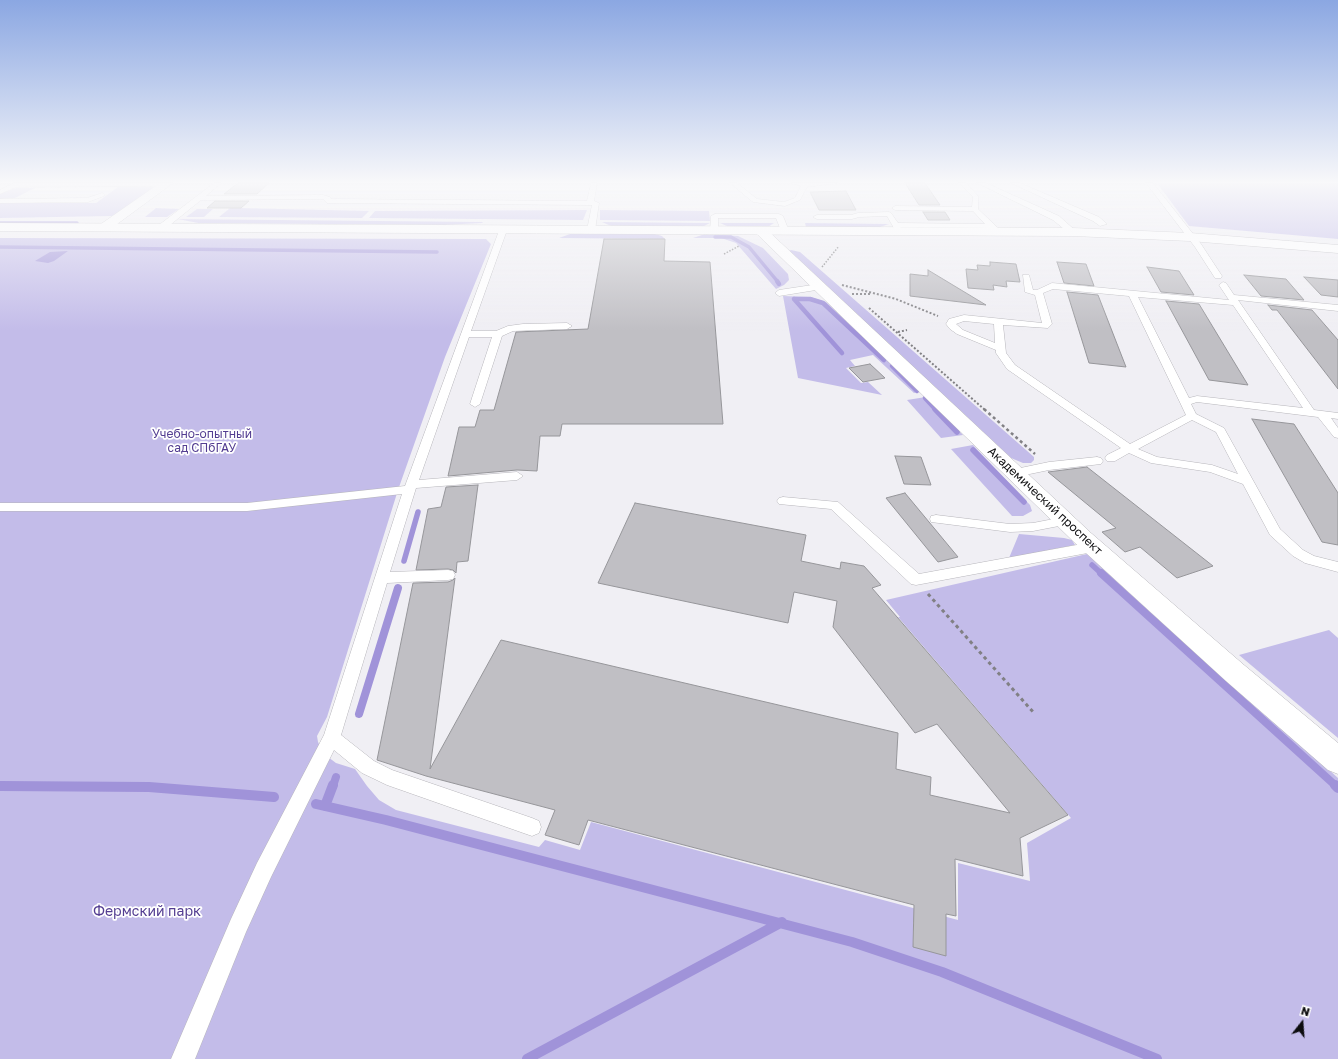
<!DOCTYPE html>
<meta charset="utf-8">
<style>
body{margin:0}
#map{position:relative;width:1338px;height:1059px;overflow:hidden;background:#f0eff4;font-family:"Golos Text",sans-serif}
canvas{display:block}
.north{position:absolute;left:1282px;top:1003px;width:40px;height:40px;-webkit-text-stroke:3px #fff;paint-order:stroke;rotate:17deg;font-size:11px;font-weight:700;line-height:16px;text-align:center;color:#0d0d0f}
.north::after{content:'';display:block;margin:auto;width:14px;height:18px;background:#0d0d0f;clip-path:polygon(50% 0,100% 100%,50% 72%,0 100%)}
</style>
<div id="map">
<canvas width="1338" height="1059"></canvas>
<div class="north">N</div>
</div>
<script>
const ctx = document.querySelector('canvas').getContext('2d');
ctx.lineJoin = 'round';
function fill(path, color) {
  ctx.fillStyle = color;
  ctx.fill(path, 'evenodd');
}
function toPath(rows) {
  const path = new Path2D();
  for (const r of rows) {
    path.moveTo(r[0], r[1]);
    for (let i = 2; i < r.length; i += 2) path.lineTo(r[i], r[i + 1]);
  }
  return path;
}
function strokePath(path, color, width, dash) {
  ctx.strokeStyle = color;
  ctx.lineWidth = width;
  ctx.lineCap = dash ? 'butt' : 'round';
  ctx.setLineDash(dash || []);
  ctx.stroke(path);
}
function label(font, color, halo, rows, align = 'center') {
  ctx.font = font + ' "Golos Text",sans-serif';
  ctx.lineWidth = 3.5;
  ctx.setLineDash([]);
  ctx.textBaseline = 'middle';
  ctx.strokeStyle = halo;
  ctx.fillStyle = color;
  for (const [text, x, y, turn = 0] of rows) {
    ctx.save();
    ctx.translate(x, y);
    ctx.rotate((+turn || 0) * Math.PI / 180);
    ctx.textAlign = isNaN(turn) ? turn : align;
    if (halo) ctx.strokeText(text, 0, 0);
    ctx.fillText(text, 0, 0);
    ctx.restore();
  }
}
fill(toPath([
 [1157,183,1338,183,1338,239,1189,226],
 [132,186,155,187,118,214,112,216,0,218,0,203,96,203,118,187,93,187],
 [16,188,35,188,15,198,0,199,0,193],
 [156,208,179,209,167,217,145,217],
 [230,208,240,208,369,211,362,218,219,217],
 [197,209,213,209,204,217,186,217],
 [587,210,583,220,369,218,375,211],
 [600,210,709,211,710,221,600,220],
 [178,219,483,222,482,223,444,225,198,223],
 [602,222,710,223,704,226,611,226],
 [720,223,774,223,768,227,729,227],
 [805,223,889,224,880,227,806,227],
 [570,234,655,234,662,236,665,239,559,238],
 [705,234,738,236,763,248,788,274,789,280,784,285,776,289,736,243,721,238,693,238],
 [0,238,486,239,491,244,445,357,398,490,327,717,317,736,318,742,324,754,336,763,355,769,367,786,379,800,396,810,539,847,545,840,580,850,591,822,958,920,958,863,1030,881,1027,843,1071,818,898,617,900,617,886,600,1087,554,1090,555,1338,778,1338,1059,0,1059],
 [913,922,946,931,946,953,913,943],
 [791,250,800,252,1034,457,1034,460,1031,463,1023,463,1011,458,789,251],
 [783,296,810,297,826,302,921,391,914,393,873,355,850,360,855,366,846,368,861,383,868,382,882,395,798,378],
 [926,397,963,435,941,438,907,400],
 [973,445,1030,505,1032,511,1023,516,1012,516,951,449],
 [1019,534,1064,538,1072,540,1075,545,1009,558],
 [1329,630,1338,638,1338,738,1239,655]
]), '#c3bce9');
fill(toPath([
 [68,251,54,261,48,263,35,261,50,252]
]), '#a093d9');
strokePath(toPath([
 [0,223,77,223],
 [715,237,731,237,749,247,778,282],
 [0,247,437,252]
]), '#a093d9', 3.5);
strokePath(toPath([
 [777,281,779,284],
 [794,299,810,299,823,303,884,360],
 [794,299,842,353],
 [892,366,917,391],
 [925,398,936,410]
]), '#a093d9', 4.5);
strokePath(toPath([
 [935,409,957,432],
 [973,450,1024,502],
 [404,561,418,512],
 [1092,565,1102,574]
]), '#a093d9', 5.5);
strokePath(toPath([
 [1101,573,1336,786],
 [359,714,398,588],
 [333,786,336,777]
]), '#a093d9', 8);
strokePath(toPath([
 [1335,785,1338,788],
 [0,786,149,787,274,797],
 [316,804,386,820,852,942,942,972,1157,1059],
 [325,806,333,785],
 [527,1059,782,922]
]), '#a093d9', 10);
const building = toPath([
 [238,183,269,183,257,194,224,194,238,183],
 [905,183,925,183,940,205,919,205,905,183],
 [846,191,856,210,819,210,810,192,846,191],
 [215,201,249,201,241,208,207,208,215,201],
 [923,212,945,212,950,220,928,220,923,212],
 [604,239,665,239,664,261,710,262,723,424,562,424,560,436,540,436,537,471,517,470,448,476,459,427,475,427,480,410,494,410,516,332,588,329,604,239],
 [990,262,1016,264,1020,282,1006,281,1007,287,993,285,994,290,968,288,966,269,978,270,977,265,990,266,990,262],
 [1057,262,1086,264,1094,286,1064,283,1057,262],
 [1147,267,1179,271,1194,295,1161,292,1147,267],
 [928,270,986,305,910,296,910,274,928,276,928,270],
 [1244,275,1286,279,1304,300,1261,296,1244,275],
 [1304,277,1338,280,1338,297,1321,295,1304,277],
 [1067,292,1098,295,1126,367,1089,363,1067,292],
 [1166,301,1199,304,1248,385,1209,380,1166,301],
 [1268,305,1312,310,1338,340,1338,389,1277,310,1272,310,1268,305],
 [870,364,885,378,863,382,849,368,870,364],
 [1252,419,1294,424,1338,493,1338,545,1322,542,1252,419],
 [895,456,921,457,931,485,904,484,895,456],
 [1087,467,1213,566,1177,578,1140,547,1125,552,1102,532,1116,528,1048,472,1087,467],
 [478,485,468,561,457,562,456,573,453,570,448,569,416,570,428,509,441,507,446,487,478,485],
 [905,493,958,557,938,562,886,498,905,493],
 [635,503,806,535,801,561,840,569,841,562,864,566,881,585,872,588,1068,815,1020,838,1023,876,955,859,956,916,946,914,946,956,913,947,914,905,588,820,579,845,545,835,555,810,426,776,377,760,413,583,448,582,453,580,455,578,430,769,501,640,898,733,896,769,931,777,930,795,1010,813,937,724,915,733,833,627,837,601,794,592,788,623,598,583,635,503]
]);
fill(building, '#c0bfc4');
strokePath(building, '#96969a', 1);
const lane = toPath([
 [14,183,169,183,169,184,166,186,16,187,0,194,0,190,14,183],
 [214,183,221,183,206,196,323,195,330,197,331,199,587,201,591,183,597,183,594,201,599,203,595,230,591,232,587,230,592,205,327,203,323,199,201,200,165,229,159,229,159,225,214,183],
 [730,183,737,183,757,199,784,202,795,198,801,186,791,183,838,183,807,187,800,200,785,206,753,202,730,183],
 [959,183,966,183,978,196,978,209,999,229,999,233,993,233,989,228,901,227,898,230,895,230,887,216,859,217,852,219,817,219,813,217,817,215,851,215,858,213,889,212,891,213,898,223,985,224,973,211,895,210,892,208,895,206,972,207,973,197,959,183],
 [977,183,986,183,1059,216,1077,232,1070,234,1053,220,977,183],
 [1011,183,1020,183,1099,217,1107,224,1100,226,1093,221,1011,183],
 [1146,183,1153,183,1201,244,1222,276,1221,278,1215,278,1195,247,1146,183],
 [102,193,104,194,104,196,88,202,0,203,0,199,87,198,102,193],
 [715,214,779,214,783,216,789,231,782,233,776,218,718,218,718,231,714,233,710,231,711,216,715,214],
 [500,228,507,230,471,331,496,331,508,326,523,324,567,323,572,326,567,329,513,331,502,336,480,404,475,407,470,404,492,337,469,337,419,480,517,472,523,476,517,480,416,488,390,572,448,570,453,571,455,575,453,579,448,580,387,583,341,735,374,761,392,770,532,818,539,821,541,827,539,833,532,836,387,785,362,773,334,750,271,877,246,932,195,1059,171,1059,231,919,257,863,324,735,402,494,247,511,0,511,0,503,247,503,405,486,500,228],
 [1023,275,1029,275,1033,290,1037,290,1052,283,1229,300,1219,285,1223,282,1226,283,1234,295,1338,305,1338,311,1238,300,1314,410,1338,413,1338,419,1331,418,1338,428,1338,438,1334,437,1318,417,1197,402,1191,404,1196,414,1224,428,1280,529,1303,550,1314,556,1338,562,1338,572,1305,563,1293,556,1270,535,1243,484,1210,472,1151,463,1129,453,1115,461,1107,461,1105,458,1107,455,1121,448,1007,369,996,353,996,350,957,334,950,329,946,324,949,319,964,315,1042,323,1035,295,1025,292,1023,275],
 [1053,289,1129,296,1186,415,1130,444,1015,365,1006,353,1003,325,1048,328,1052,324,1043,293,1053,289],
 [1138,297,1233,305,1303,408,1197,396,1189,398,1138,297],
 [964,321,994,324,995,343,963,330,956,324,964,321],
 [1192,420,1216,432,1238,474,1212,465,1157,457,1138,449,1192,420],
 [819,284,823,287,822,289,779,296,775,293,779,290,819,284],
 [1097,457,1101,458,1103,461,1101,464,1049,470,1015,477,1009,473,1011,470,1049,462,1097,457],
 [783,497,838,502,919,574,1093,542,1098,544,1100,547,1098,550,1093,552,916,585,911,584,831,509,779,504,777,501,779,498,783,497],
 [936,515,1010,524,1033,523,1064,517,1069,518,1070,521,1069,524,1064,525,1033,531,1010,532,931,522,930,519,931,516,936,515]
]);
const street = toPath([
 [160,183,173,183,109,230,101,230,99,227,101,224,160,183],
 [761,227,765,228,1091,533,1244,665,1338,743,1338,774,1328,770,1226,681,1075,543,757,234,755,231,761,227]
]);
const secondary = toPath([
 [0,223,1073,228,1190,233,1338,245,1338,253,1190,241,1073,236,0,231,0,223]
]);
strokePath(lane, '#b7b6bb', 1);
strokePath(street, '#b7b6bb', 1);
strokePath(secondary, '#b7b6bb', 1);
strokePath(toPath([
 [724,254,739,246],
 [822,267,839,246]
]), '#818084', 1.5, [1.5, 1.5]);
strokePath(toPath([
 [842,285,896,299,938,316],
 [852,294,871,294],
 [869,308,985,410],
 [898,332,907,330]
]), '#818084', 2, [2, 2]);
strokePath(toPath([
 [984,409,1035,454]
]), '#818084', 2.5, [3, 3]);
strokePath(toPath([
 [928,594,1034,713]
]), '#818084', 3, [3.5, 3.5]);
fill(lane, '#fff');
fill(street, '#fff');
fill(secondary, '#fff');
const sky = ctx.createLinearGradient(0, 0, 0, 331);
sky.addColorStop(0, '#8ba7e2');
sky.addColorStop(0.55, '#f8f8fa');
sky.addColorStop(1, '#f8f8fa00');
ctx.fillStyle = sky;
ctx.fillRect(0, 0, 1338, 331);
label('12px', '#533d91', '#fff', [
 ["Учебно-опытный",202,434],
 ["сад СПбГАУ",202,448]
]);
label('12px', '#0d0d0f', '#fff', [
 ["Академический проспект",1045,501,43]
]);
label('14px', '#533d91', '#fff', [
 ["Фермский парк",147,912]
]);
</script>
